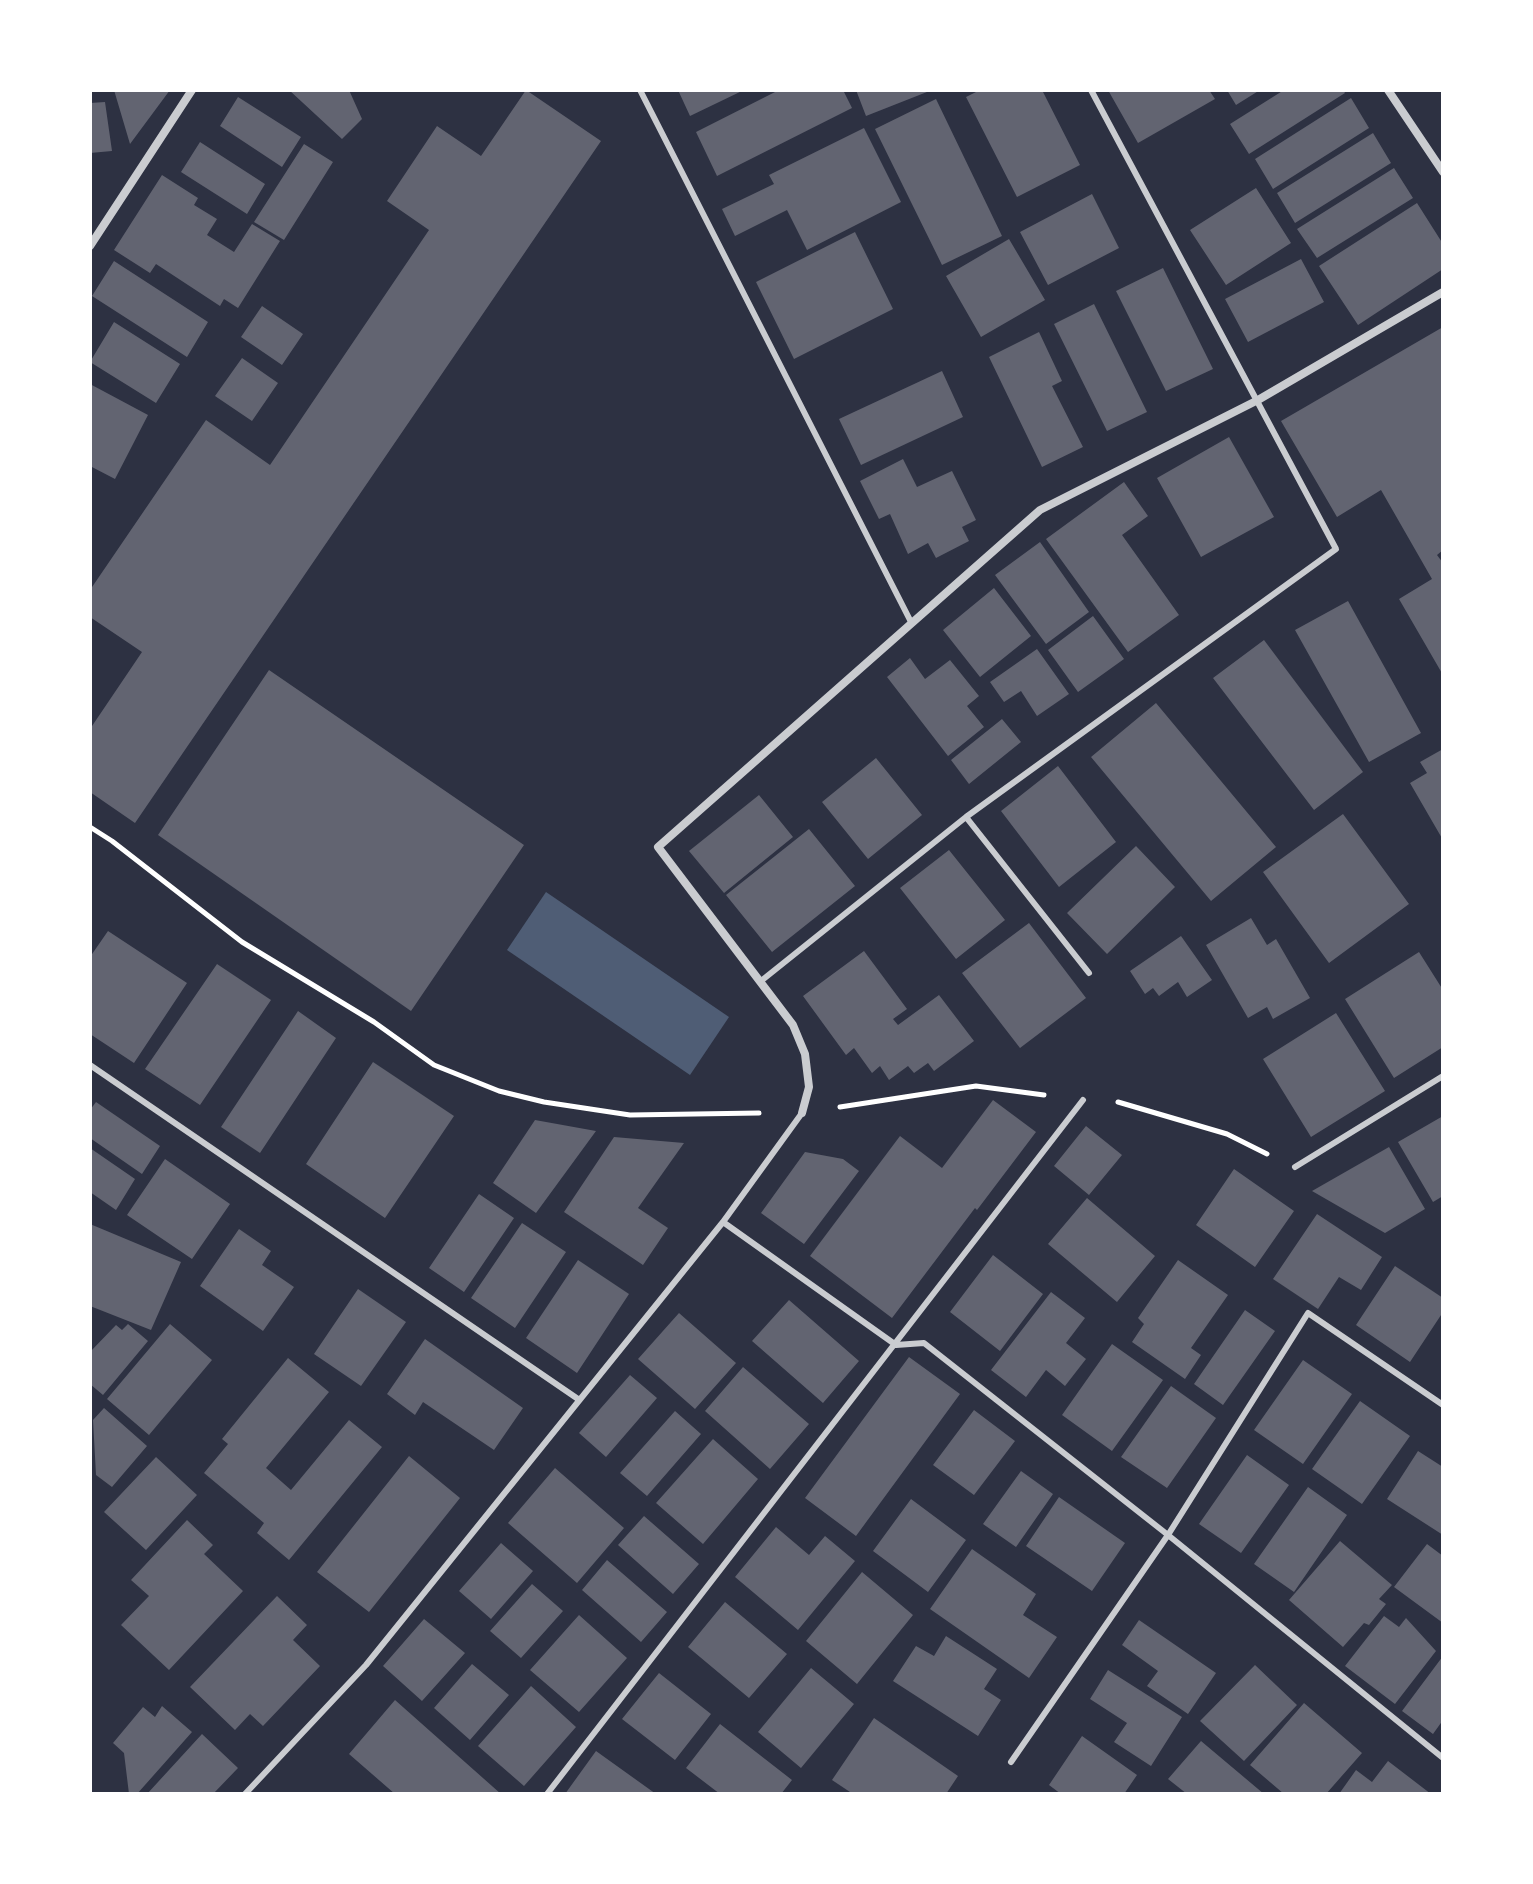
<!DOCTYPE html>
<style>
body{margin:0}
#map{position:relative;width:1533px;height:1884px;overflow:hidden;background:#2d3142;font-family:Literata,serif}
canvas{display:block}
.frame{position:absolute;inset:0;border:92px solid #fff;pointer-events:none}
</style>
<div id="map">
<canvas width="1533" height="1884"></canvas>
<div class="frame"></div>
</div>
<script>
const ctx = document.querySelector('canvas').getContext('2d');
ctx.lineJoin = 'round';
function fill(path, color) {
  ctx.fillStyle = color;
  ctx.fill(path, 'evenodd');
}
function toPath(rows) {
  const path = new Path2D();
  for (const r of rows) {
    path.moveTo(r[0], r[1]);
    for (let i = 2; i < r.length; i += 2) path.lineTo(r[i], r[i + 1]);
  }
  return path;
}
function strokePath(path, color, width, dash) {
  ctx.strokeStyle = color;
  ctx.lineWidth = width;
  ctx.lineCap = dash ? 'butt' : 'round';
  ctx.setLineDash(dash || []);
  ctx.stroke(path);
}
fill(toPath([
 [546,892,729,1017,690,1075,507,950]
]), '#4f5d75');
fill(toPath([
 [114,90,170,90,130,144],
 [289,90,349,90,362,119,342,139],
 [526,90,601,141,135,823,90,792,90,729,142,652,90,617,90,590,206,420,270,465,429,230,387,201,437,126,481,156],
 [678,90,744,90,690,116],
 [779,90,843,90,852,108,717,176,696,132],
 [856,90,932,90,866,116],
 [980,90,1042,90,1080,165,1017,197,966,97],
 [1108,90,1209,90,1215,99,1138,143],
 [1227,90,1260,90,1236,105],
 [1284,90,1343,90,1345,93,1249,154,1230,124],
 [238,97,301,137,282,167,220,126],
 [1351,98,1369,128,1273,189,1255,159],
 [936,99,1002,236,942,265,875,129],
 [105,102,112,151,90,153,90,103],
 [864,128,901,202,807,250,787,210,735,236,722,209,774,184,769,175],
 [1373,133,1391,163,1295,223,1277,193],
 [200,142,265,184,247,214,181,172],
 [304,144,333,162,284,240,254,222],
 [1394,168,1413,198,1317,258,1297,229],
 [162,175,198,198,194,205,217,219,207,235,234,252,252,224,280,241,238,308,224,299,220,306,156,264,150,273,114,250],
 [1256,188,1291,243,1226,285,1190,230],
 [1092,194,1119,248,1048,285,1020,232],
 [1417,203,1443,244,1443,269,1358,325,1319,266],
 [855,232,893,309,794,359,756,282],
 [1009,239,1045,300,981,337,946,276],
 [1301,259,1324,302,1248,342,1225,299],
 [114,261,208,322,187,357,92,296],
 [1163,268,1213,369,1166,391,1116,291],
 [1094,304,1147,412,1107,431,1054,324],
 [262,306,303,334,282,365,241,337],
 [114,322,180,364,156,403,90,362],
 [1443,327,1443,550,1437,555,1443,563,1443,675,1399,599,1432,579,1381,490,1337,517,1281,421],
 [1039,332,1062,381,1052,386,1083,447,1042,467,989,357],
 [242,358,278,383,252,421,215,396],
 [942,371,963,417,861,465,839,419],
 [90,384,148,415,115,479,90,466],
 [1229,437,1274,517,1201,557,1157,478],
 [903,459,917,487,952,471,976,520,962,527,969,541,936,558,928,543,908,554,890,514,879,519,860,481],
 [1124,482,1148,516,1122,535,1179,615,1128,652,1046,539],
 [1040,542,1089,612,1046,644,995,575],
 [994,588,1031,636,980,677,943,630],
 [1348,601,1421,733,1369,762,1295,630],
 [1093,616,1124,659,1078,692,1048,650],
 [1264,640,1363,772,1314,810,1213,678],
 [1037,649,1069,694,1037,716,1021,691,1004,702,990,682],
 [910,658,925,679,950,660,979,696,967,706,984,727,948,756,887,677],
 [269,670,524,845,411,1011,158,835],
 [1156,703,1276,847,1211,901,1091,757],
 [1002,719,1021,742,969,784,951,760],
 [1443,749,1443,840,1410,783,1427,773,1420,762],
 [876,758,922,815,868,859,822,802],
 [1058,766,1116,842,1059,887,1001,811],
 [759,795,793,837,724,893,689,851],
 [1343,814,1409,904,1329,963,1263,872],
 [809,829,855,886,772,952,726,895],
 [1136,846,1175,887,1107,954,1067,913],
 [949,850,1005,920,956,959,900,888],
 [1251,918,1267,945,1276,939,1310,998,1273,1019,1267,1007,1248,1018,1206,945],
 [1029,923,1086,998,1020,1048,962,973],
 [108,931,187,983,134,1063,90,1034,90,957],
 [1181,936,1212,980,1187,997,1178,982,1159,996,1153,988,1145,994,1130,971],
 [864,951,907,1009,893,1019,898,1025,939,995,974,1041,934,1071,928,1063,914,1073,908,1066,889,1080,880,1066,872,1073,854,1048,846,1055,803,996],
 [1419,952,1443,990,1443,1047,1394,1078,1345,999],
 [217,964,271,1000,200,1105,145,1069],
 [298,1011,336,1038,260,1153,221,1127],
 [1336,1013,1385,1091,1311,1137,1263,1059],
 [373,1062,454,1116,385,1218,306,1164],
 [993,1100,1036,1132,977,1210,975,1208,892,1318,810,1256,900,1136,942,1168],
 [96,1102,160,1146,142,1174,90,1138,90,1110],
 [1443,1116,1443,1196,1433,1202,1398,1142],
 [535,1120,596,1131,536,1213,493,1183],
 [1086,1126,1122,1155,1089,1195,1054,1166],
 [614,1137,684,1143,638,1208,668,1228,643,1265,564,1212],
 [1389,1147,1425,1209,1385,1233,1312,1191],
 [90,1148,135,1179,116,1210,90,1192],
 [805,1152,843,1159,859,1171,804,1244,761,1213],
 [165,1159,230,1204,192,1259,127,1215],
 [1234,1169,1294,1211,1255,1267,1196,1225],
 [479,1194,514,1218,464,1292,429,1268],
 [1087,1198,1155,1256,1117,1302,1048,1244],
 [1317,1214,1382,1257,1361,1290,1339,1277,1318,1309,1273,1279],
 [522,1223,566,1252,515,1328,471,1298],
 [90,1224,181,1262,151,1330,90,1306],
 [239,1229,271,1251,262,1265,294,1287,263,1331,200,1286],
 [993,1255,1043,1294,1000,1351,950,1312],
 [578,1260,629,1294,577,1373,526,1338],
 [1178,1260,1228,1295,1191,1348,1201,1355,1185,1379,1132,1342,1144,1324,1138,1318],
 [1395,1266,1443,1298,1443,1312,1410,1362,1356,1325],
 [358,1289,406,1322,361,1386,314,1354],
 [1051,1292,1085,1318,1066,1343,1086,1359,1065,1386,1046,1370,1026,1397,991,1370],
 [789,1300,859,1361,823,1403,752,1341],
 [1245,1310,1275,1331,1223,1405,1194,1384],
 [679,1313,736,1363,695,1409,638,1359],
 [128,1324,148,1341,103,1395,90,1384,90,1352,116,1325,122,1330],
 [170,1324,212,1360,149,1435,107,1399],
 [425,1339,523,1408,494,1450,423,1402,415,1415,387,1394],
 [1112,1344,1163,1380,1112,1451,1062,1415],
 [909,1357,960,1394,856,1536,805,1498],
 [288,1358,329,1392,266,1468,291,1490,349,1420,382,1447,289,1560,257,1533,264,1523,204,1473,228,1444,222,1439],
 [1303,1360,1352,1394,1303,1464,1254,1430],
 [743,1367,809,1424,770,1469,705,1411],
 [630,1375,657,1398,606,1457,579,1433],
 [1171,1386,1216,1418,1167,1488,1121,1457],
 [1360,1401,1410,1436,1362,1504,1312,1469],
 [104,1408,147,1446,112,1487,96,1475,93,1420],
 [974,1410,1015,1441,974,1495,933,1465],
 [675,1411,701,1434,647,1496,620,1473],
 [713,1439,758,1479,703,1544,656,1503],
 [1418,1451,1443,1467,1443,1535,1387,1499],
 [1247,1455,1289,1485,1241,1553,1199,1524],
 [409,1456,460,1498,369,1612,317,1572],
 [156,1457,197,1495,146,1550,104,1512],
 [555,1468,624,1528,577,1583,508,1523],
 [1021,1471,1053,1494,1016,1547,983,1524],
 [1308,1487,1347,1515,1294,1592,1254,1564],
 [1059,1497,1125,1543,1092,1591,1026,1546],
 [911,1499,966,1540,928,1592,873,1551],
 [644,1516,699,1564,673,1594,618,1545],
 [187,1520,213,1545,204,1554,243,1591,169,1670,121,1625,149,1596,131,1580],
 [776,1527,809,1555,825,1536,855,1561,798,1630,735,1577],
 [1340,1541,1392,1585,1379,1599,1386,1604,1369,1625,1364,1623,1343,1647,1289,1600],
 [501,1543,533,1571,491,1619,459,1591],
 [1427,1544,1443,1556,1443,1623,1394,1587],
 [972,1549,1036,1594,1023,1615,1057,1637,1029,1678,930,1609],
 [607,1560,667,1612,641,1642,582,1590],
 [862,1572,913,1615,857,1684,806,1641],
 [532,1584,563,1611,521,1658,490,1631],
 [277,1596,307,1625,293,1640,320,1666,263,1726,250,1714,235,1730,190,1687],
 [725,1602,787,1654,749,1698,688,1647],
 [579,1615,627,1658,579,1712,530,1670],
 [1384,1616,1399,1627,1406,1618,1436,1651,1395,1704,1345,1666],
 [424,1619,465,1653,422,1701,383,1666],
 [1139,1620,1216,1673,1188,1714,1147,1686,1158,1671,1122,1645],
 [946,1636,997,1669,984,1689,1001,1700,978,1736,893,1681,916,1646,934,1656],
 [1443,1656,1443,1720,1433,1734,1402,1711],
 [472,1664,509,1695,470,1740,434,1708],
 [1255,1665,1297,1705,1244,1761,1200,1721],
 [811,1668,854,1704,801,1768,758,1732],
 [1108,1670,1182,1717,1151,1766,1114,1742,1127,1723,1090,1699],
 [659,1673,711,1714,675,1760,622,1719],
 [531,1686,576,1727,524,1786,478,1746],
 [395,1700,501,1794,395,1794,349,1754],
 [1304,1703,1362,1753,1326,1794,1284,1794,1250,1765],
 [162,1706,192,1732,137,1794,129,1794,124,1753,113,1743,143,1707,155,1717],
 [874,1718,958,1776,946,1794,853,1794,832,1780],
 [720,1724,792,1780,781,1794,720,1794,686,1768],
 [202,1734,238,1768,213,1794,147,1794],
 [1082,1736,1137,1775,1124,1794,1061,1794,1049,1785],
 [1201,1741,1264,1794,1187,1794,1168,1779],
 [596,1751,656,1794,565,1794],
 [1388,1761,1431,1794,1339,1794,1356,1770,1372,1782]
]), '#626471');
strokePath(toPath([
 [90,827,112,841,242,942,374,1022,434,1065,499,1091,544,1102,630,1115,759,1113],
 [1118,1102,1227,1134,1267,1154],
 [840,1107,976,1086,1044,1095]
]), '#fff', 5);
strokePath(toPath([
 [640,90,911,622],
 [966,817,1089,973],
 [761,981,966,817,1336,549,1091,90],
 [90,1065,578,1399],
 [1295,1167,1443,1076],
 [723,1222,896,1345,924,1343,1168,1535,1443,1758],
 [1011,1762,1168,1535,1308,1313,1443,1405],
 [245,1794,366,1665,723,1222,802,1113],
 [547,1794,1083,1100]
]), '#caccd0', 6);
strokePath(toPath([
 [1388,90,1443,172],
 [90,246,192,90],
 [802,1113,809,1087,805,1054,793,1025,658,847,1040,510,1258,400,1443,292]
]), '#caccd0', 8);
</script>
